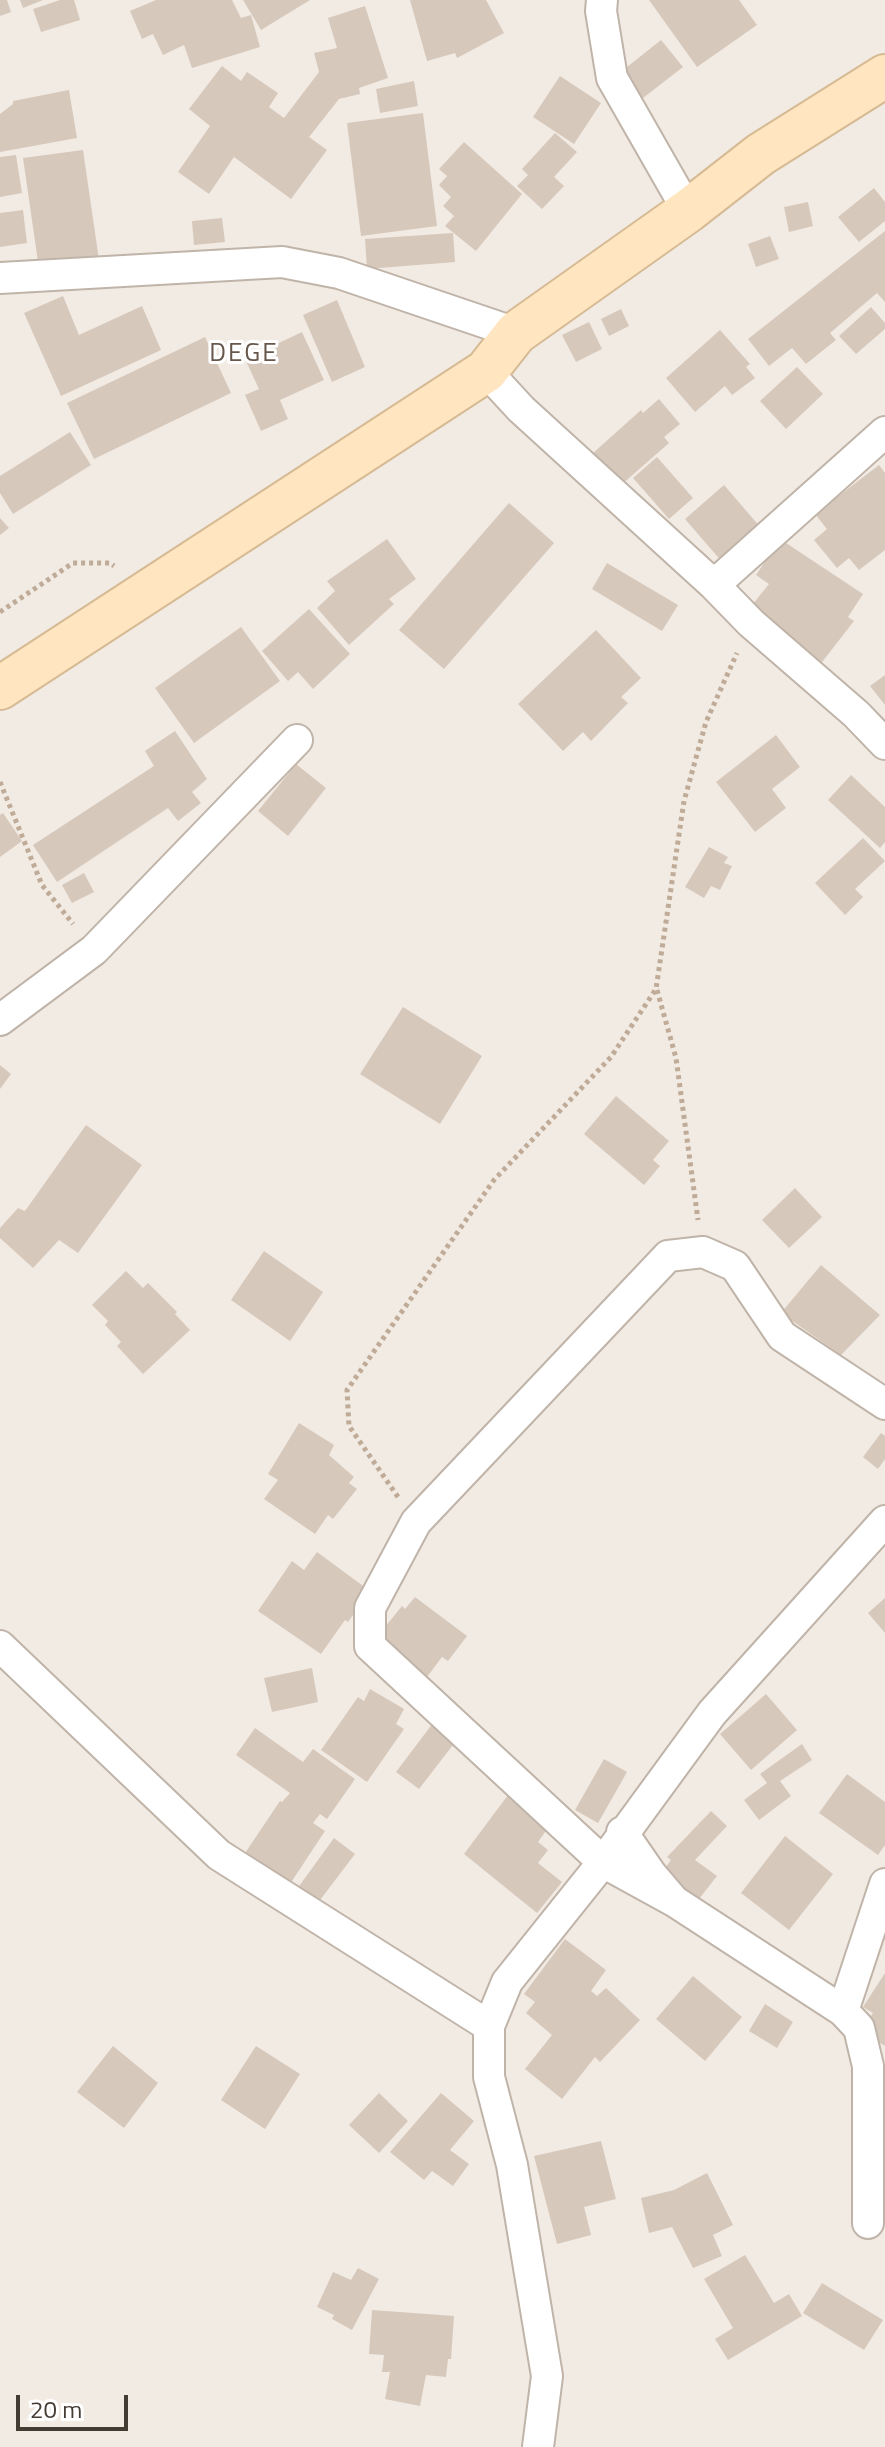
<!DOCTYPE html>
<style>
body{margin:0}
#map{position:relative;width:885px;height:2447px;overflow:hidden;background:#f2ebe3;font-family:"Titillium Web",sans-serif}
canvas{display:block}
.scale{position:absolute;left:16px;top:2395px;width:112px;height:36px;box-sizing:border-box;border:4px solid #443b33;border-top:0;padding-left:10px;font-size:24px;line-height:28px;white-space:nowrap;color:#443b33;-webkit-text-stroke:6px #fff;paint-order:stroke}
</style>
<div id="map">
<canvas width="885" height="2447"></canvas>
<div class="scale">20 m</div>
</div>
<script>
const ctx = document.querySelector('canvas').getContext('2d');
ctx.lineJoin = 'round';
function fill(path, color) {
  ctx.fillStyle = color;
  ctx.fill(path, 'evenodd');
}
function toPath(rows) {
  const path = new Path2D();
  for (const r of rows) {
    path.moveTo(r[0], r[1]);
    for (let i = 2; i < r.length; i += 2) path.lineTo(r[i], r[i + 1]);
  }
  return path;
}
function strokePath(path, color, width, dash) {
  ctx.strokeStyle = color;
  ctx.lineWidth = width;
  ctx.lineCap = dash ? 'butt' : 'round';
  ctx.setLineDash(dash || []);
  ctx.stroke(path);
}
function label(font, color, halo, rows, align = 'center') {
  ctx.font = font + ' "Titillium Web",sans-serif';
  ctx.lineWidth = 6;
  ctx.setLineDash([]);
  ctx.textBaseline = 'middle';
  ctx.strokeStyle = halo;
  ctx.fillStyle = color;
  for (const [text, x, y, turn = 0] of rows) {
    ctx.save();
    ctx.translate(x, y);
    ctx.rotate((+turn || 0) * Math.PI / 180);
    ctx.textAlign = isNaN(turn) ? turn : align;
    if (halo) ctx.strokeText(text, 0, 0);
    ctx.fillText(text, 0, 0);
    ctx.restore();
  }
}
fill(toPath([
 [0,0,7,0,11,12,0,16],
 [20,0,43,0,23,8],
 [60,0,74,0,80,20,41,32,33,9],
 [156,0,232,0,241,18,251,15,260,47,192,68,184,45,163,55,153,34,142,39,130,11],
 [243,0,310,0,261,30],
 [410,0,486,0,504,33,457,58,455,53,427,61],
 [649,0,739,0,757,25,697,67],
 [365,6,388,78,359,88,360,94,339,99,309,137,327,150,291,199,234,157,209,194,178,172,210,126,189,109,222,66,241,81,247,72,278,93,269,107,284,118,319,72,314,53,337,48,328,18],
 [661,40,683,67,643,98,622,71],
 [560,76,601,103,574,144,533,117],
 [414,81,418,106,380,113,376,89],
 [69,90,77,138,0,152,0,114,13,104,13,101],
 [423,113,437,226,361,236,347,123],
 [555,133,577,152,554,177,564,186,542,209,517,186,528,175,522,169],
 [464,142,522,194,476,251,445,226,454,216,443,206,451,197,439,185,447,176,439,169],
 [83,150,99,260,39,269,23,158],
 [16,155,22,193,0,197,0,157],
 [874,188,885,202,885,221,859,242,838,217],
 [808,202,813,226,789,232,784,207],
 [23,210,27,243,0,247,0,213],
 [222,218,225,242,194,245,192,221],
 [885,231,885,302,877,293,830,333,836,340,806,364,792,348,769,366,748,339],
 [453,233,455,262,367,269,365,239],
 [770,236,779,259,756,267,748,244],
 [63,296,79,335,142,306,161,350,61,396,24,313],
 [337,300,365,367,332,382,303,315],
 [871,307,885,323,885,329,856,354,839,336],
 [621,309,629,326,609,336,601,319],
 [589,322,602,349,576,362,562,335],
 [720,330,750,364,746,367,755,378,732,395,725,386,695,412,666,378],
 [302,332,324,380,280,400,288,419,261,431,245,395,259,389,245,359],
 [205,337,231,393,94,459,67,403],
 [797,367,823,394,786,429,760,401],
 [659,399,680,424,664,437,669,443,620,486,592,454,641,410,643,413],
 [70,432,91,465,13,514,0,493,0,476],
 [657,457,693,498,669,519,633,478],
 [879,465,885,473,885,550,859,570,849,558,837,568,814,540,827,529,815,514],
 [724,485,762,529,723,563,685,519],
 [509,503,554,543,444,669,399,630],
 [0,518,9,528,0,535],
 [387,539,416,579,389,599,394,604,349,645,317,608,335,591,327,581],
 [780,539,863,594,848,617,854,621,819,666,749,609,769,584,756,575],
 [607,563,678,605,662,631,592,589],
 [309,609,350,654,313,689,298,672,288,681,262,651],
 [241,627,280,681,194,743,155,688],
 [596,630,641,678,621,697,628,703,591,741,583,732,563,751,518,704],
 [885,675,885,705,870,686],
 [175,731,207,779,192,792,201,803,178,821,168,808,57,882,33,845,154,766,145,751],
 [776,735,800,767,772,789,786,808,755,832,716,782],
 [296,764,326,788,288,836,258,811],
 [851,775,885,807,885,842,880,848,828,800],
 [3,813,22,841,0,857,0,815],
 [863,838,885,861,855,889,863,897,845,915,815,883],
 [709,847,728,857,724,863,732,866,720,890,711,886,704,898,685,887],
 [84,873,94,892,72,903,62,885],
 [403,1007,482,1056,440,1124,360,1074],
 [0,1065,11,1074,0,1089],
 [616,1096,669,1141,653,1160,660,1166,644,1185,584,1134],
 [86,1125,142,1165,78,1253,59,1240,33,1268,0,1238,0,1228,18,1208,25,1211],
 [795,1188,822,1217,789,1248,762,1220],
 [264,1251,323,1292,290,1341,231,1300],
 [821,1265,880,1315,841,1355,781,1313],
 [126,1271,143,1288,148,1283,177,1312,175,1314,190,1330,143,1374,117,1346,121,1342,105,1325,108,1321,92,1305],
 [299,1423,334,1445,329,1455,354,1477,349,1483,357,1489,333,1519,328,1515,315,1534,264,1499,278,1480,268,1474],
 [881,1433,885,1436,885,1459,878,1469,863,1457],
 [317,1552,370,1591,348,1622,345,1620,321,1654,258,1611,292,1561,304,1570],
 [415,1597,467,1636,448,1661,442,1657,427,1677,377,1637,402,1606,405,1609],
 [885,1598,885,1633,868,1613],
 [312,1668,318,1702,272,1712,264,1678],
 [370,1689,404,1709,396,1724,404,1729,367,1782,321,1750,358,1697,364,1701],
 [766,1694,797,1730,751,1770,720,1734],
 [433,1723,456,1741,419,1789,396,1772],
 [255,1728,303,1762,313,1749,355,1779,327,1819,320,1814,313,1823,325,1831,284,1893,239,1862,280,1801,282,1802,290,1793,236,1755],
 [802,1744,812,1760,780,1781,791,1796,759,1820,744,1800,767,1783,760,1774],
 [604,1759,627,1772,598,1823,575,1810],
 [847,1774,885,1802,885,1845,878,1855,819,1813],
 [508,1795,550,1825,538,1842,548,1850,538,1863,562,1882,537,1913,464,1854],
 [711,1811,727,1826,695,1860,717,1876,695,1904,659,1876,671,1860,667,1857],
 [785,1836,833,1874,789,1930,741,1893],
 [334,1838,355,1854,317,1904,297,1889],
 [565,1939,606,1970,591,1991,597,1996,606,1988,640,2020,600,2062,595,2057,562,2099,525,2069,552,2035,526,2013,535,2002,524,1994],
 [885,1973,885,2046,861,2031,873,2013,863,2007],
 [693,1976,742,2017,705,2061,656,2019],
 [765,2004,793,2022,777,2048,749,2031],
 [113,2046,158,2083,124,2128,77,2092],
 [256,2046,300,2074,265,2129,221,2100],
 [379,2093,408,2121,379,2153,349,2125],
 [441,2093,474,2121,450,2150,469,2164,453,2186,432,2171,424,2180,390,2152],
 [601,2141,616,2199,584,2207,591,2235,557,2244,534,2156],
 [707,2173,733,2225,713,2235,722,2256,693,2268,672,2227,649,2233,641,2198,674,2190],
 [745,2255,774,2303,789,2294,802,2316,728,2360,715,2339,733,2328,704,2279],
 [358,2268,379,2279,352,2330,332,2319,334,2315,317,2307,333,2272,351,2280],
 [822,2283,883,2320,864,2350,803,2313],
 [372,2310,454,2316,451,2359,448,2359,446,2377,426,2375,420,2406,385,2399,390,2372,382,2372,384,2355,369,2354]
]), '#d7c8bc');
const street = toPath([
 [602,0,601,11,612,78,688,211],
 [0,278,282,262,339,273,516,333],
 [486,371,521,409,714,585,751,623,856,714,885,744],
 [714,585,885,432],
 [0,1020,94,950,297,740],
 [0,1646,219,1855,489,2026],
 [622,1832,651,1874,674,1901,843,2011,859,2028,868,2066,868,2223],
 [674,1901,603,1862,370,1646,370,1608,416,1522,668,1256,703,1252,735,1266,782,1336,885,1404],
 [843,2011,885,1884],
 [538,2447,547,2376,512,2165,489,2077,489,2026,507,1982,603,1862,712,1713,885,1521]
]);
const secondary = toPath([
 [0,688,486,371,516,333,688,211,761,154,885,76]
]);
strokePath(street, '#c0b4a9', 34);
strokePath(secondary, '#d6ba94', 46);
strokePath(toPath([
 [0,612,73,563,110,563,114,566],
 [0,782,42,885,73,924],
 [657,990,676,1058,698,1220],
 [398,1497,349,1426,347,1390,494,1180,611,1057,656,989,684,801,706,722,737,653]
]), '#bfab97', 5, [4, 4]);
strokePath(street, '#fff', 30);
strokePath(secondary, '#ffe6c0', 42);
ctx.letterSpacing = '2px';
label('26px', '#67574b', '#fff', [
 ["DEGE",244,355]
]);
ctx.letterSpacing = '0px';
</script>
